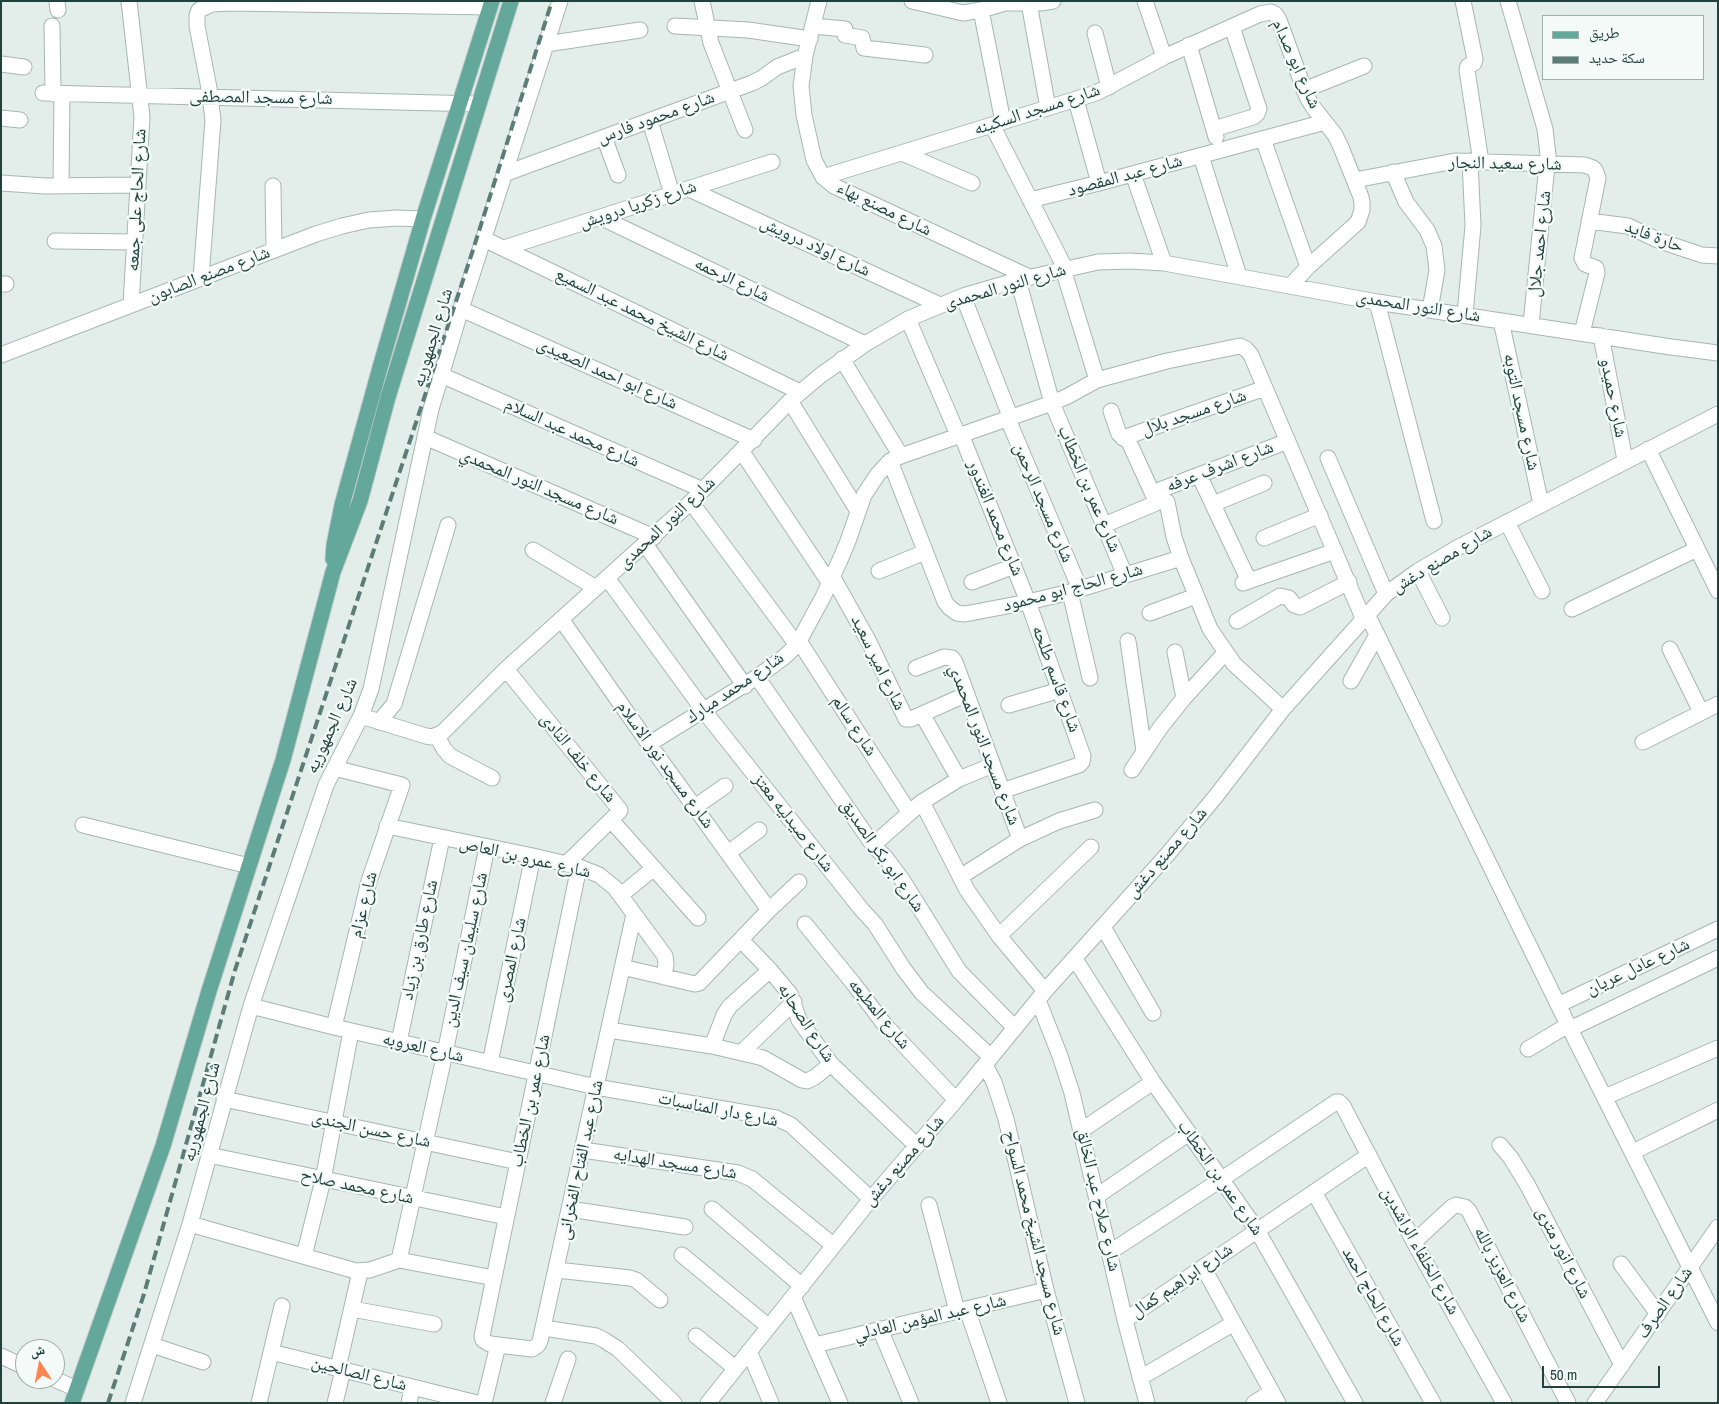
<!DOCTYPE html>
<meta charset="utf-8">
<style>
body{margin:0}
#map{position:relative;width:1719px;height:1404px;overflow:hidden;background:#e3eeea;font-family:"Archivo Narrow","Noto Naskh Arabic",sans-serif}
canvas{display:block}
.frame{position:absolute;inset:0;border:2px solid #20423b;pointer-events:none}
.legend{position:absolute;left:1542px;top:15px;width:162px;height:65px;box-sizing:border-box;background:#f4faf7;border:1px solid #9fb0ac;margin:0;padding:6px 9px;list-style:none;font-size:15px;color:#20423b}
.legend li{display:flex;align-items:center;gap:10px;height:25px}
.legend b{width:25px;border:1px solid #9fb0ac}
.north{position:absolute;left:15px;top:1339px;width:50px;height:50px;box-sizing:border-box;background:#f4faf7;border:1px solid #9fb0ac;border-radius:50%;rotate:349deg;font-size:14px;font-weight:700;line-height:20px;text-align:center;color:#20423b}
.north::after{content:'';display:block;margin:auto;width:18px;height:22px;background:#ff8550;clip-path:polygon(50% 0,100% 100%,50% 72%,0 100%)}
.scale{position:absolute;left:1542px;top:1366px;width:118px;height:22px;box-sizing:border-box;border:2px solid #20423b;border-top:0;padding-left:6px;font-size:15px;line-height:18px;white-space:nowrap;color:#20423b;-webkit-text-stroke:4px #f4faf7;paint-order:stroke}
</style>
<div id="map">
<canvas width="1719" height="1404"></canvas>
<div class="frame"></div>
<ul class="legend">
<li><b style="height:6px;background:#63a89b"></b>طريق</li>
<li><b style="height:6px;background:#5b7d76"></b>سكة حديد</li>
</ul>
<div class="north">ش</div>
<div class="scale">50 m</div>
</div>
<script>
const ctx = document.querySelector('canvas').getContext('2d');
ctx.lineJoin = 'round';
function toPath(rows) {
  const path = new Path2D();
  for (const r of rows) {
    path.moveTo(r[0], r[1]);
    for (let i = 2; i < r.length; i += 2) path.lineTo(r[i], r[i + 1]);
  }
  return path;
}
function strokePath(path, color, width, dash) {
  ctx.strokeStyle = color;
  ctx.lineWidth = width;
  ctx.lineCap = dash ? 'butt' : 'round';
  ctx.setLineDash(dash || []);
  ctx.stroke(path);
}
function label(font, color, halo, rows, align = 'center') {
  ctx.font = font + ' "Archivo Narrow","Noto Naskh Arabic",sans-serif';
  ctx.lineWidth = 4.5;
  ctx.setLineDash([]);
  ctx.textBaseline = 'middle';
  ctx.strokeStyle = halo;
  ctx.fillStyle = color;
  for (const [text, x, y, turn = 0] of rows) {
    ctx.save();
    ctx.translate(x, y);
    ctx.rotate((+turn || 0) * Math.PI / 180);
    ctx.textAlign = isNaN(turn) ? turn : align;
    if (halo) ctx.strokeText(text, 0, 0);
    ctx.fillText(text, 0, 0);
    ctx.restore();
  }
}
const minor = toPath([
 [57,1,58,10],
 [129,1,142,117,131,304],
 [702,1,711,43,745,130],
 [819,1,805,56,801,86,804,115,814,160,823,177,834,186,1029,277],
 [912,1,963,13,981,10,1005,3,1040,3,1053,1],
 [1145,1,1164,57],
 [1463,1,1475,59,1474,63,1468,66,1467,70,1481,162],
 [1508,1,1545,129,1548,155,1531,324],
 [1029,3,1048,108],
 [981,10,1003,122],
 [52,26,53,94],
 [675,26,748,30,810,39],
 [813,26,845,29,845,35,862,38,864,48,925,55],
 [1095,33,1109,87],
 [546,44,640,30],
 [1189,45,1216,137],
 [1,64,24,67],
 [1304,90,1364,66],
 [43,93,478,104],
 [1076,100,1099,183],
 [1,118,20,120],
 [650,121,672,194],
 [992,125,1065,268],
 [1214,129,1253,117,1257,114,1259,109,1232,27],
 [604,137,618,175],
 [1263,139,1308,267],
 [902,153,972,183],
 [1201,156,1239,276],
 [1393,172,1406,202,1427,230,1434,246,1437,270,1430,310],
 [504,174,752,83,762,78,777,67,805,56],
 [1133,174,1164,263],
 [823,177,1096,93,1164,57,1260,14,1271,12,1275,14,1279,20,1307,97,1313,107,1335,135,1340,145,1361,197,1362,203,1362,210,1358,222,1308,267,1291,285],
 [1355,180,1455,161,1585,165,1593,168,1595,170,1598,178,1582,258,1585,264,1596,268,1597,273,1582,333],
 [1,183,45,186,138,185],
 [61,186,62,94],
 [273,186,274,250],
 [689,189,940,305],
 [1030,200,1099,183,1325,122],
 [600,217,865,344],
 [1589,221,1628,226,1660,241,1702,255,1718,256],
 [484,239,800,392],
 [55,241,135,242],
 [504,248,772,162],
 [1063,269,1097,380],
 [201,278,213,120,209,88,197,26,197,15,199,10,212,4,228,3,490,7],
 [1018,280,1052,403,1125,575],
 [1,284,6,284],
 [963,296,1010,416],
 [1377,302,1434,521],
 [461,309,754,440],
 [1465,314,1473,226,1470,161],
 [908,319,958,435],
 [1501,321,1541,504],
 [1601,336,1625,460],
 [1,355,316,234,342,226,369,220,396,218,423,219],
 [842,359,901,456],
 [441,375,703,490],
 [790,401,858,511],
 [1111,411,1119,434,1129,442,1156,501],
 [1007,417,1080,589],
 [961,434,1028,602,1083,756,1082,762,1079,765,1002,791],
 [425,437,654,537],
 [1123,438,1265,388],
 [1648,449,1718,591],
 [742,452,829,582],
 [1328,458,1386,594],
 [890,461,945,602,950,608,957,613,965,614,1028,602,1070,592,1181,558],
 [1199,475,1249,581],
 [1152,493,1288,441],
 [691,502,797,645],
 [1213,504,1264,483],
 [1507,522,1542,591],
 [1104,525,1161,501,1167,502,1174,537,1181,558,1210,629,1234,664,1283,709],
 [1264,538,1320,515],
 [645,544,745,686],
 [533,550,596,588],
 [879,571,925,552],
 [1418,571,1442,618],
 [832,576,869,642,906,719,911,719,967,694],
 [607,578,704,711,862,910,875,924,903,968,922,993,991,1057],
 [972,582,1014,566],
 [1243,583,1335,551],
 [1070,592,1090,678],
 [1572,609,1697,549],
 [1150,613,1196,596],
 [1367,614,1570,1029,1718,1323],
 [561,619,649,744,769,910],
 [1237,621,1280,596,1289,598,1294,605,1300,607,1349,582],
 [799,641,909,812],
 [1128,641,1144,751],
 [1670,649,1701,712],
 [1175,652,1184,698],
 [916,668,944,657,952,658,955,662,1020,839],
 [506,669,620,810,619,812,566,864],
 [757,677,873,845,886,858,903,881,959,971,1015,1028],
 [1351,681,1377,635],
 [1009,705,1060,690],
 [922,714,959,779],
 [361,716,426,736,432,737,442,733,506,669,691,502,790,401,821,375,865,344,908,319,963,296,1018,280,1098,262,1130,261,1164,263,1377,302,1671,347,1718,353],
 [379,722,394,704,448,525],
 [437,736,444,749,450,756,492,778],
 [1643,742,1718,704],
 [649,744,757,677,783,658,797,645,823,597,840,560,848,541,864,495,878,474,890,461,901,456,1052,403,1068,396,1097,380,1167,361,1240,346,1246,349,1251,355,1363,618],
 [1132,770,1160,728,1184,698,1225,653],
 [922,802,967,890,999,936,1045,991],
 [695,807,725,786],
 [611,820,698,918],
 [83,825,249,866],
 [387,826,533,856,579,867,599,875,615,888,665,956,666,964,664,977],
 [873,845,922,802,959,779,993,765],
 [728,853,759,830],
 [579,867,482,1336,483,1340,490,1344,532,1349,538,1345,540,1341,634,914],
 [960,877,1020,839,1059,821,1095,810],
 [621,895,654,868],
 [805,924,853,983,885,1025,956,1100],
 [1103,927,1153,1013],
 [999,936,1091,847],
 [741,940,770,970,790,994,799,1020,831,1064,917,1146],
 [1075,959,1153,1082,1257,1230,1355,1403],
 [622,967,695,984,699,983,769,910,799,882],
 [1038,1000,1060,1056,1072,1093,1125,1320,1147,1403],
 [1558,1005,1718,929],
 [251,1006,334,1027,596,1087,776,1118,791,1125,871,1199],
 [334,1027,369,881,402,785,334,768],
 [1570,1029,1718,958],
 [609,1030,712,1046,755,1056,763,1058,802,1080,807,1081,815,1077,831,1064],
 [399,1042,442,838],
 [712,1046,724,1015,730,1006,770,970],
 [1528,1049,1568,1025],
 [741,1053,794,1002],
 [490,1063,533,856],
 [985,1065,994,1082,1006,1119,1046,1290,1077,1403],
 [1605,1097,1718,1048],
 [224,1099,518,1162],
 [1082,1130,1153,1082],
 [1500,1145,1511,1158,1528,1186,1622,1365],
 [583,1150,738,1173,752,1179,833,1245],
 [1633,1152,1718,1110],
 [209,1155,506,1217],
 [1314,1192,1433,1403],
 [1097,1196,1189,1133],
 [929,1205,957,1311],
 [570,1209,685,1227],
 [712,1209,802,1286],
 [190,1224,356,1271,370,1270,399,1260,494,1278],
 [1414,1242,1452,1207,1456,1205,1465,1207,1469,1211,1568,1403],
 [1110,1252,1222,1179,1336,1102,1339,1102,1343,1106,1414,1242,1504,1403],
 [682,1255,769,1327],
 [304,1256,323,1180,351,1031],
 [399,1260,445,1053,487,847],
 [1621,1264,1658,1314],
 [1203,1267,1278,1403],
 [557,1270,630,1278,636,1280,660,1300],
 [793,1297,840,1403],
 [352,1309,434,1324],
 [967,1309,999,1403],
 [1125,1320,1369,1155],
 [544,1328,596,1336,604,1340,618,1349,674,1403],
 [880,1329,911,1403],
 [696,1336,735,1368],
 [152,1345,203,1362],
 [815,1345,1046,1290],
 [749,1351,771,1403],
 [271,1352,477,1403],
 [1,1356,25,1367],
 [338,1368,360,1272],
 [1140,1378,1234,1323],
 [54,1379,77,1389],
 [133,1403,190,1224,251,1006,326,785,361,716,371,689,431,409,461,309,560,1],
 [259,1403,282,1306],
 [335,1403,343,1370],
 [409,1403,412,1387],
 [484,1403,498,1345],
 [553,1403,568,1359],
 [708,1403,871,1199,956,1100,1045,991,1167,855,1216,796,1283,709,1386,594,1418,571,1457,548,1718,414],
 [1254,1403,1272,1392],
 [1595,1403,1718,1227]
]);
const major = toPath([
 [333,559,334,545,342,505,381,364,423,219,492,1],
 [72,1403,163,1146,209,991,283,760,333,572,360,501,388,397,511,1]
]);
strokePath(minor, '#a5b7b2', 17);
strokePath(major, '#c1cac8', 17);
strokePath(minor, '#fff', 15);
strokePath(major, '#63a89b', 15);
strokePath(toPath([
 [108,1403,144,1294,235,970,472,253,552,1]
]), '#5b7d76', 4, [10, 5]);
label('18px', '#20423b', '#f4faf7', [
 ["شارع ابو صدام",1296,64,66],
 ["شارع مسجد المصطفى",261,98,1],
 ["شارع مسجد السكينه",1037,110,-18],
 ["شارع محمود فارس",656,118,-20],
 ["شارع سعيد النجار",1505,164,1],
 ["شارع عبد المقصود",1125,176,-15],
 ["شارع الحاج على جمعه",137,200,-87],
 ["شارع زكريا درويش",638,205,-18],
 ["شارع مصنع بهاء",884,209,26],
 ["حارة فايد",1654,237,21],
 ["شارع احمد جلال",1540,244,-84],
 ["شارع اولاد درويش",815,247,25],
 ["شارع مصنع الصابون",209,275,-21],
 ["شارع الرحمه",732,280,26],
 ["شارع النور المحمدى",1005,287,-16],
 ["شارع النور المحمدى",1418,307,9],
 ["شارع الشيخ محمد عبد السميع",642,315,26],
 ["شارع الجمهوريه",433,338,-73],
 ["شارع ابو احمد الصعيدى",607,374,24],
 ["شارع حميدو",1613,398,79],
 ["شارع مسجد التوبه",1521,412,78],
 ["شارع مسجد بلال",1194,413,-19],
 ["شارع محمد عبد السلام",572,433,24],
 ["شارع اشرف عرفه",1220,467,-21],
 ["شارع مسجد النور المحمدي",539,487,23],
 ["شارع عمر بن الخطاب",1089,489,67],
 ["شارع مسجد الرحمن",1043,503,67],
 ["شارع محمد الغندور",995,518,68],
 ["شارع النور المحمدى",667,523,-43],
 ["شارع مصنع دغش",1442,560,-31],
 ["شارع الحاج ابو محمود",1073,588,-15],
 ["شارع امير سعيد",878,663,64],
 ["شارع قاسم طلحه",1056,679,70],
 ["شارع محمد مبارك",735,688,-34],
 ["شارع الجمهوريه",332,726,-66],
 ["شارع سالم",854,726,57],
 ["شارع مسجد النور المحمدي",984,745,69],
 ["شارع خلف النادى",578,758,51],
 ["شارع مسجد نور الاسلام",665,765,54],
 ["شارع صيدليه معتز",793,823,52],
 ["شارع مصنع دغش",1167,853,-49],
 ["شارع ابو بكر الصديق",882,856,55],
 ["شارع عمرو بن العاص",525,858,13],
 ["شارع عزام",364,905,-76],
 ["شارع طارق بن زياد",420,940,-78],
 ["شارع سليمان سيف الدين",466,950,-78],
 ["شارع المصرى",512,960,-78],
 ["شارع عادل عريان",1638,967,-25],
 ["شارع المطبعه",879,1014,50],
 ["شارع الصحابه",806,1023,57],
 ["شارع العروبه",423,1048,13],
 ["شارع عمر بن الخطاب",531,1101,-78],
 ["شارع دار المناسبات",718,1110,11],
 ["شارع الجمهوريه",202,1112,-75],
 ["شارع حسن الجندى",371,1130,12],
 ["شارع عبد الفتاح الفخرانى",581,1160,-78],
 ["شارع مصنع دغش",904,1161,-49],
 ["شارع مسجد الهدايه",675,1164,9],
 ["شارع عمر بن الخطاب",1220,1178,55],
 ["شارع محمد صلاح",357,1187,12],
 ["شارع صلاح عبد الخالق",1098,1200,77],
 ["شارع مسجد الشيخ محمد السواح",1034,1233,76],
 ["شارع الخلفاء الراشدين",1420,1251,61],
 ["شارع انور مترى",1563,1253,63],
 ["شارع العزيز بالله",1502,1275,63],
 ["شارع ابراهيم كمال",1182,1281,-34],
 ["شارع الحاج احمد",1373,1297,61],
 ["شارع الصرف",1665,1303,-55],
 ["شارع عبد المؤمن العادلي",930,1318,-13],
 ["شارع الصالحين",359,1374,14]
]);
</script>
